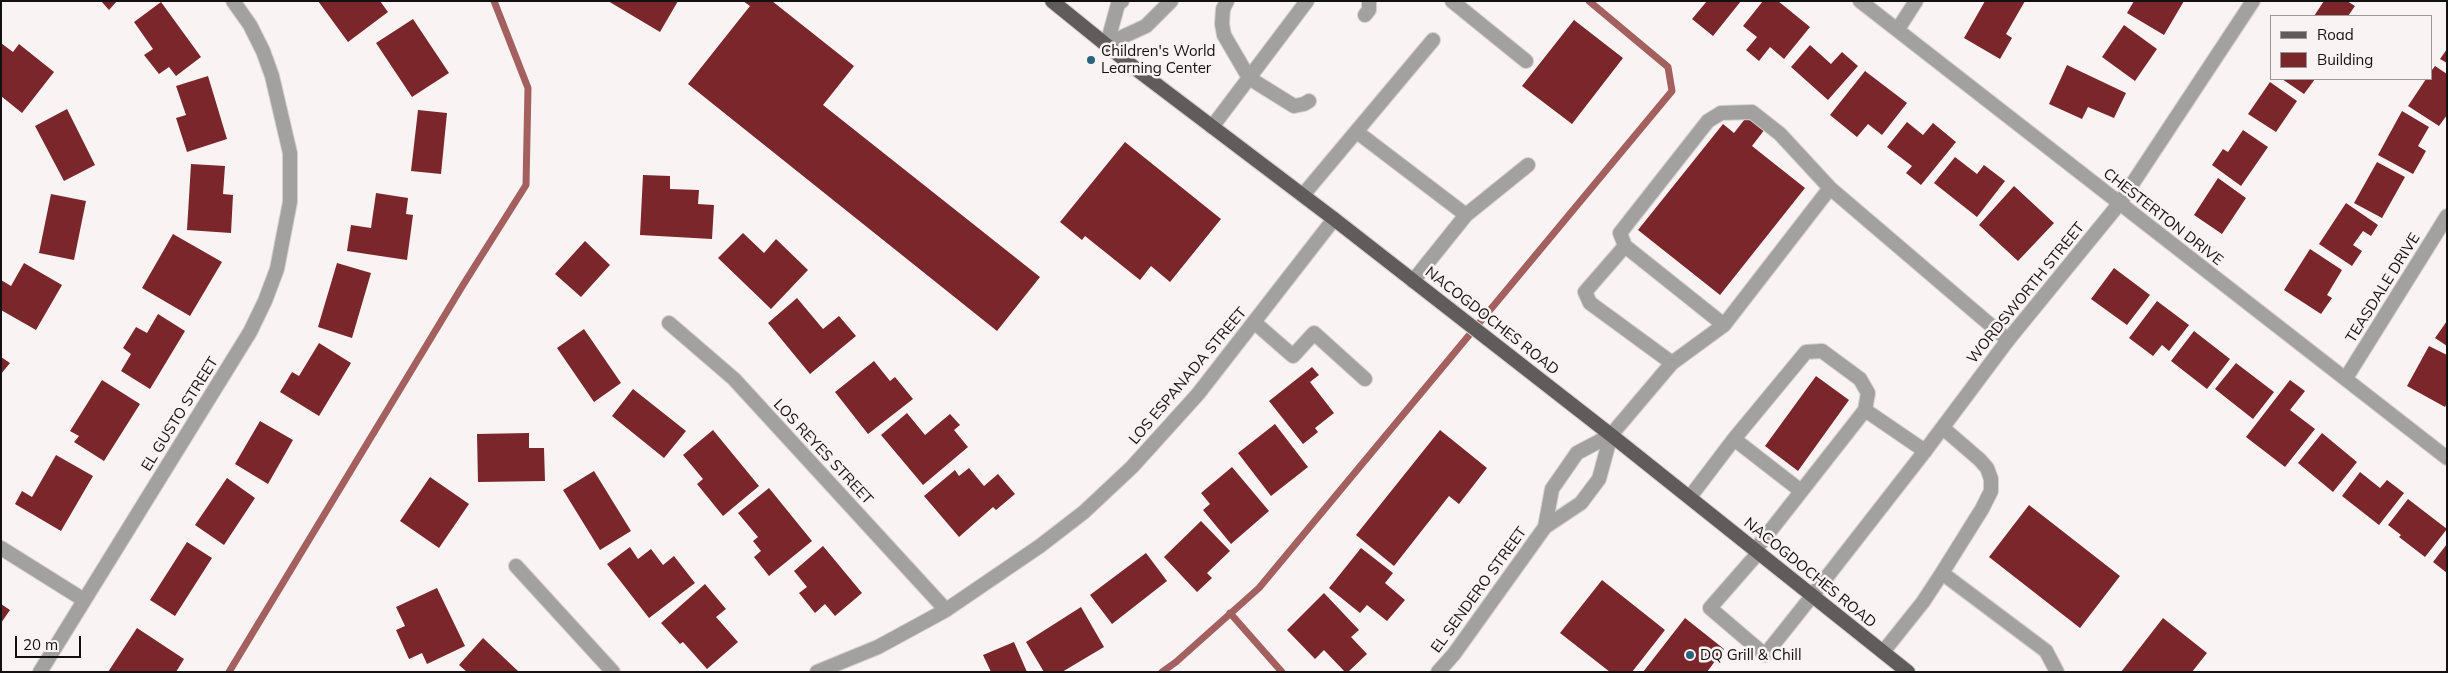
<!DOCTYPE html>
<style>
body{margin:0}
#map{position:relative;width:2448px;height:673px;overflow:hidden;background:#f9f3f3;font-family:Mulish,sans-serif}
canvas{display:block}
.frame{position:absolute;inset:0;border:2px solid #121010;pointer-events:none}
.legend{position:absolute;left:2270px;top:15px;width:162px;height:65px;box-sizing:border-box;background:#f9f3f3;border:1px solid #9d9898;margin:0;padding:6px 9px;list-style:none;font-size:15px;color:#121010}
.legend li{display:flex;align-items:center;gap:10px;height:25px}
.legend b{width:25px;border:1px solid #9d9898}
.scale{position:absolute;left:15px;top:636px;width:66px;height:22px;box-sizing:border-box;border:2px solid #121010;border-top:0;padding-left:6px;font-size:15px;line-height:18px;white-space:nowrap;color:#121010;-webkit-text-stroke:4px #f9f3f3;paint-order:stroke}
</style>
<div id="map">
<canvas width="2448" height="673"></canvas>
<div class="frame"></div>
<ul class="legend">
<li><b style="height:6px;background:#605c5c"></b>Road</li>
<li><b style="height:14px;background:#7b262a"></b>Building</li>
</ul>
<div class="scale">20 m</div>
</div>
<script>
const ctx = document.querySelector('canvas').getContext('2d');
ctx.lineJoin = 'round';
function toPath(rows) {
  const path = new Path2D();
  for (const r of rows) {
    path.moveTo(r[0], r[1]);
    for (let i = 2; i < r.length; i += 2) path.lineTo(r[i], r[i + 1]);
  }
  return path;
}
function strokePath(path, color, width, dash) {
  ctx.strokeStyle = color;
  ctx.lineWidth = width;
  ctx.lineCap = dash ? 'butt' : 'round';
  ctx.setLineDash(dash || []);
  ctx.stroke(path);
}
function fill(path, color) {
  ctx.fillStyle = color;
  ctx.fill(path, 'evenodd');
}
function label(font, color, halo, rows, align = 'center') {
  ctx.font = font + ' Mulish,sans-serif';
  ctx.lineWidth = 5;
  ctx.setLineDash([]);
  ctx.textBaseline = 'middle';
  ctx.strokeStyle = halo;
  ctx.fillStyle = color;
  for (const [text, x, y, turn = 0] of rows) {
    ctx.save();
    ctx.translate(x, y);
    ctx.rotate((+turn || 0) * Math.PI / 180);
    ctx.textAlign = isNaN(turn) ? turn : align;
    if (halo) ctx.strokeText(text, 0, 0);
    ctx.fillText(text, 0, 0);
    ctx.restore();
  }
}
strokePath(toPath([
 [1230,613,1282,672],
 [229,672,463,285,526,185,528,88,494,1],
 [1162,672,1176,662,1259,588,1672,91,1668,67,1589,1]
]), '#a4605f', 7);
fill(toPath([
 [101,1,117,1,109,10],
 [318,1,380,1,388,12,348,42],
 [608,1,678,1,660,32],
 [743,1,772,1,854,66,823,105,1040,277,997,331,688,84,750,6],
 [1707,1,1741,1,1713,36,1692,19],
 [1763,1,1778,1,1810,27,1784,59,1770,47,1759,61,1746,50,1757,37,1743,26],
 [1985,1,2025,1,2006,34,2012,38,2000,59,1964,38],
 [2134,1,2184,1,2164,35,2127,13],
 [2324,1,2347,1,2355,6,2348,16,2314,16],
 [161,2,201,57,176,76,169,67,159,74,144,55,153,49,134,22],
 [413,19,449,73,412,97,376,43],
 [1574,20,1623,58,1572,124,1522,86],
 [2124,25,2157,49,2135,81,2102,57],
 [1,43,13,52,19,44,54,72,22,113,1,96],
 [1810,45,1831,64,1842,52,1858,66,1828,100,1791,67],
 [2447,49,2447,63,2440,59],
 [2067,65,2126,93,2114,118,2088,107,2082,119,2049,104],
 [2435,66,2447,74,2447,115,2439,126,2408,106,2426,79,2432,79,2432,70],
 [1865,71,1907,103,1882,135,1868,124,1857,137,1830,115],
 [208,76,227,139,187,152,176,118,186,115,176,86],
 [2282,79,2315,79,2304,94],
 [2270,82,2297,101,2276,132,2248,114],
 [67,109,95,165,64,181,35,126],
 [418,110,447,113,441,174,411,171],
 [2402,111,2429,127,2418,146,2426,151,2413,174,2378,155],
 [1748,115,1765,129,1752,146,1805,188,1720,295,1638,230,1723,124,1734,133],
 [1907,122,1923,135,1933,123,1956,142,1921,185,1906,173,1912,166,1887,147],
 [2243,130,2268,147,2241,186,2212,165,2223,149,2228,152],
 [1125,142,1221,219,1170,282,1151,266,1140,280,1085,236,1082,240,1060,222],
 [1955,157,1977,174,1984,165,2005,181,1977,217,1934,183],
 [2377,162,2405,177,2382,218,2354,203],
 [191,164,225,166,223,194,233,195,231,233,187,230],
 [643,175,670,176,670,189,699,190,698,204,714,205,712,239,640,235],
 [2218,178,2246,198,2222,234,2194,215],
 [2014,186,2054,223,2018,261,1979,225],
 [376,193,408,198,406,214,413,215,407,260,347,251,351,225,371,228],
 [51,194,86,201,74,260,39,253],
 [2346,203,2378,225,2371,236,2363,231,2353,245,2362,251,2352,266,2319,244],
 [743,233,764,253,776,239,808,270,771,309,718,258],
 [173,234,222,262,190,316,142,288],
 [585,241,610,265,581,297,555,274],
 [2310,249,2342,270,2327,295,2332,298,2321,314,2284,290],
 [24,263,62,285,36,330,1,310,1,280,11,286],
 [337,263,371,273,352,338,318,327],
 [2114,268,2150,295,2127,325,2091,299],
 [797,298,823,329,839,316,856,336,810,374,768,323],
 [2157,301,2189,325,2169,351,2162,345,2153,356,2129,338],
 [158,314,185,331,150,389,121,371,131,354,123,348,136,327,147,333],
 [2447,321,2447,346,2435,338],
 [584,329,621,383,594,402,557,348],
 [2194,331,2230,359,2207,389,2171,361],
 [319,343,351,363,319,416,280,392,292,372,299,376],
 [2429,346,2447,355,2447,403,2445,407,2407,386],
 [1,357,10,363,1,374],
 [874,361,890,381,895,377,913,399,868,434,835,392],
 [2236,363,2274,392,2253,419,2215,389],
 [1312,367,1319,375,1310,382,1334,413,1315,428,1318,432,1303,444,1269,401],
 [1816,376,1849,400,1798,471,1765,446],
 [102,380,140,404,104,461,74,442,79,436,70,431],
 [2290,380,2305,391,2290,410,2315,429,2285,467,2246,437],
 [633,389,686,431,664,458,612,416],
 [907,413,925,435,950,414,960,425,954,430,968,447,923,485,881,435],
 [260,421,293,440,268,484,235,464],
 [1275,424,1308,467,1271,496,1238,453],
 [713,430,759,486,723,516,697,484,703,479,683,455],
 [1440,430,1487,468,1459,504,1449,496,1394,566,1356,535],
 [529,433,529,448,544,448,545,481,478,482,477,434],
 [2322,433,2357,462,2333,492,2298,463],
 [56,455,93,476,61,531,15,504,22,491,32,497],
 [1232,467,1269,511,1231,544,1203,510,1210,504,1201,493],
 [969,468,984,486,998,474,1015,494,996,510,993,507,959,537,924,496,955,470,959,476],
 [594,471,631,531,600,550,563,490],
 [2360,472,2380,488,2387,480,2404,493,2379,525,2342,496],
 [430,477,469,504,439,548,400,521],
 [227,478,255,498,224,545,195,525],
 [769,488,812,541,769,576,754,557,761,551,753,541,758,537,738,513],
 [2408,499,2447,529,2425,557,2399,537,2401,535,2388,525],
 [2029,505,2120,576,2080,628,1989,557],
 [1201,521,1230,551,1207,573,1212,578,1197,592,1164,557],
 [187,542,212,558,175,616,150,600],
 [2447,544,2447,573,2433,562],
 [823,546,862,593,835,616,825,604,815,613,799,593,807,587,794,571],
 [630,547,638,559,651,549,663,565,674,556,695,583,649,618,607,564],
 [1361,548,1393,573,1385,583,1405,600,1387,621,1367,605,1360,613,1329,588],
 [1146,553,1167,581,1112,624,1090,595],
 [1602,580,1665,630,1632,672,1610,672,1560,633],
 [705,584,726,609,716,617,738,642,707,669,683,642,680,644,661,623],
 [437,588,465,646,427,664,422,653,409,659,396,630,405,626,396,607],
 [1324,593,1359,630,1351,637,1367,654,1348,672,1345,672,1324,650,1315,659,1287,630],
 [1,604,10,610,1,623],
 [1081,607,1104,647,1062,672,1044,672,1026,642],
 [1685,618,1724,649,1707,672,1643,672],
 [2163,618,2207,653,2192,672,2121,672],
 [137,628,184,659,176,672,108,672],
 [483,638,519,672,467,672,459,665],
 [1014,642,1027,672,991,672,983,655]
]), '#7b262a');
const service = toPath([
 [1227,1,1223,9,1222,24,1224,35,1249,78,1294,106,1304,104,1309,101],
 [1452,1,1526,61],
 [1365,15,1369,10,1369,1],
 [1212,127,1307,1],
 [1357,132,1466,215,1413,281],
 [1303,195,1433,40],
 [1466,215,1528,165],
 [1625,246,1724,325],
 [1254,322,1293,356,1314,333,1365,379],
 [1672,363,1724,325,1830,188],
 [1611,435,1672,363,1590,303,1585,292,1625,246,1620,233,1708,121,1721,113,1752,112,1780,134,1830,188,2008,340],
 [1734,439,1801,491],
 [1690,497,1734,439,1806,352,1822,351,1860,379,1868,393,1865,410,1925,451],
 [1756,549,1865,410],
 [1759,552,1710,608,1765,655,1812,596],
 [1942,573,1982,509,1991,491,1991,479,1987,468,1980,460,1943,428],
 [1883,652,1923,602,1942,573,2046,651,2057,672]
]);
const minor = toPath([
 [1860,1,2447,458],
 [1898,29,1916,1],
 [1107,44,1146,26,1171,1],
 [1107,44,1118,4,1122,1],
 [669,323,734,379,946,610],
 [2346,378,2447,216],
 [1,548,84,600],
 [516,566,613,672],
 [1812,596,1925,451,2008,340,2119,204,2253,1],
 [40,672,250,332,265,301,277,269,290,202,290,153,272,76,263,51,250,25,233,1],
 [817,672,878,647,946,610,1040,546,1084,512,1132,467,1198,394,1334,219]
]);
const tertiary = toPath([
 [1545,527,1552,489,1577,453,1611,435],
 [1438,672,1454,654,1545,527,1581,503,1599,479,1611,435]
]);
const primary = toPath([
 [1052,1,1136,69,1334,219,1611,435,1908,672]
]);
strokePath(service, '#d4cfcf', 16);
strokePath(minor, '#d4cfcf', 16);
strokePath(tertiary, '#d4cfcf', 16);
strokePath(primary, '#d4cfcf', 16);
strokePath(service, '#a3a0a0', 14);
strokePath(minor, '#a3a0a0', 14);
strokePath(tertiary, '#a3a0a0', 14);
strokePath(primary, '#605c5c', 14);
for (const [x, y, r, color] of [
 [1091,60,5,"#2b637d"],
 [1690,655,5,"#2b637d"]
]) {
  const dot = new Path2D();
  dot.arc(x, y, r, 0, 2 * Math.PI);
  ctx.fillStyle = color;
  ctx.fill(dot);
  strokePath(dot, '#f9f3f3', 2);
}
label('15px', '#121010', '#f9f3f3', [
 ["Children's World",1101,51],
 ["Learning Center",1101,68],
 ["DQ Grill & Chill",1700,655]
], 'left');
label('15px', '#121010', '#f9f3f3', [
 ["CHESTERTON DRIVE",2163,217,38],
 ["TEASDALE DRIVE",2383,288,-58],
 ["WORDSWORTH STREET",2026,293,-51],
 ["NACOGDOCHES ROAD",1492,321,38],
 ["LOS ESPANADA STREET",1188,376,-50],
 ["EL GUSTO STREET",180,414,-58],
 ["LOS REYES STREET",823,452,47],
 ["NACOGDOCHES ROAD",1810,573,39],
 ["EL SENDERO STREET",1479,590,-54]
]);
</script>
